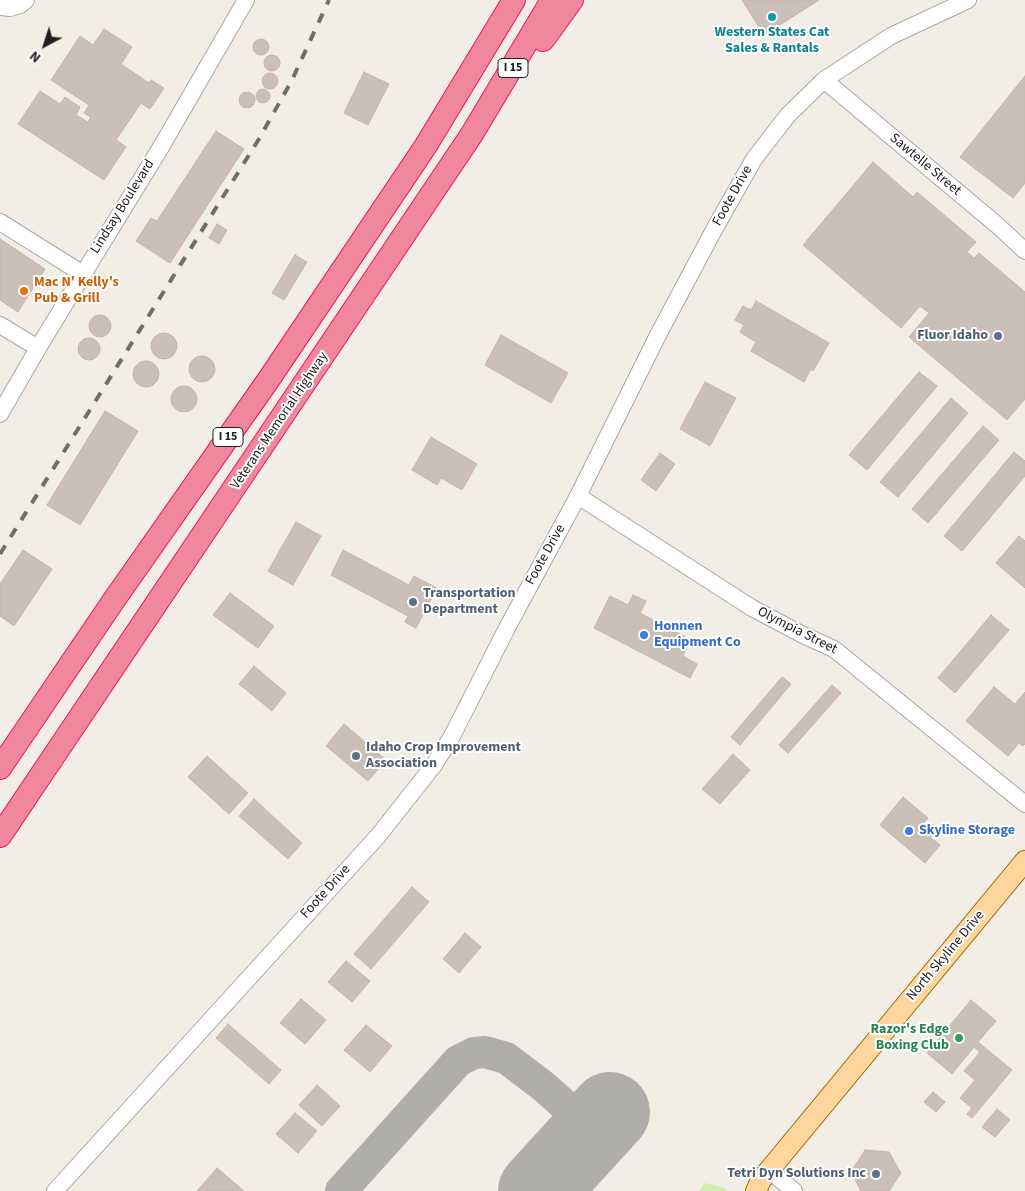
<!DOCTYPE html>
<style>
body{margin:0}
#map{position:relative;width:1025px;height:1191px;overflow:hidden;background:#f2eee6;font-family:"Source Sans 3",sans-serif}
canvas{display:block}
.north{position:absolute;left:20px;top:20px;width:50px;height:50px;-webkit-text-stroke:4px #fff;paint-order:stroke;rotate:220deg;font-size:14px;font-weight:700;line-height:20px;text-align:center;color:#202020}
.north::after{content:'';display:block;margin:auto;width:18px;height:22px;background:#202020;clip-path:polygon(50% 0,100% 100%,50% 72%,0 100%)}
</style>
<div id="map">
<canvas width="1025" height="1191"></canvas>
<div class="north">N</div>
</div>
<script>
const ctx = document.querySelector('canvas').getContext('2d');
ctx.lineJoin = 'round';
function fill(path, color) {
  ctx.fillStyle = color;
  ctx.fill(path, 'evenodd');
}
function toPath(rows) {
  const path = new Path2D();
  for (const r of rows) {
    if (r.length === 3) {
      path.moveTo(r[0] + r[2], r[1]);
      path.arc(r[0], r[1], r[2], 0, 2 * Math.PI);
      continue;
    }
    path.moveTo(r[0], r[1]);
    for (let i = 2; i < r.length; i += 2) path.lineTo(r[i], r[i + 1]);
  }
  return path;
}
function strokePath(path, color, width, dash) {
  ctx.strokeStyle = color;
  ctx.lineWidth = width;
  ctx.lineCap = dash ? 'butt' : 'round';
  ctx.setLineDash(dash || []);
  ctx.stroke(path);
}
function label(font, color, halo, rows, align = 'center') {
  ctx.font = font + ' "Source Sans 3",sans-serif';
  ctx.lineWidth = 4;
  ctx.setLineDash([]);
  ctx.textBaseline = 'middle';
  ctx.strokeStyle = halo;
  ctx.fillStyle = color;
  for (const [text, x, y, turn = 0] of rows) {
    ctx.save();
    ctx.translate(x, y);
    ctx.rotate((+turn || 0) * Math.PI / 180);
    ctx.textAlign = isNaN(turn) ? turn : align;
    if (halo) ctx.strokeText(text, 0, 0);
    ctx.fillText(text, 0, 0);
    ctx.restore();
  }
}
fill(toPath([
 [705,1183,725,1188,728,1191,699,1191]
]), '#ccf0a7');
strokePath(toPath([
 [341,1191,458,1061,474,1053,485,1052,506,1058,543,1086,577,1116,582,1135,578,1146]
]), '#b0aeaa', 32);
strokePath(toPath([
 [538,1191,610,1112]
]), '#b0aeaa', 80);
const building = toPath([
 [742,0,819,0,764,35,742,0],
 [104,29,132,47,121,64,149,83,151,80,164,88,150,109,141,103,116,140,126,147,104,180,18,124,40,91,60,104,65,97,80,107,76,115,88,122,91,117,84,113,89,105,51,80,80,36,93,45,104,29],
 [261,47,8],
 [272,63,8],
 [364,72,389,84,368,125,344,113,364,72],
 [270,81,8],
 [1025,76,1025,183,1013,198,960,157,1025,76],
 [263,96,7],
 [247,100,8],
 [216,131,244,149,170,263,136,241,151,218,157,221,216,131],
 [873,162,913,197,917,192,976,242,967,252,974,258,979,253,1025,292,1025,399,1007,420,909,337,929,313,920,306,901,328,803,245,873,162],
 [217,224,227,230,219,244,209,238,217,224],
 [0,239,45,269,18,312,0,300,0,239],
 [295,255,307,262,284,300,272,293,295,255],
 [756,301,829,343,813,371,811,369,804,382,751,351,756,342,740,332,744,325,735,320,743,306,751,310,756,301],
 [100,326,11],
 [164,346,13],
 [501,335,568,373,551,403,485,365,501,335],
 [89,349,11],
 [202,369,13],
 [146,374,13],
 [919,372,937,386,867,470,849,455,919,372],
 [705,382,736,398,710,446,680,429,705,382],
 [184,399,13],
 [951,398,968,413,898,497,880,482,951,398],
 [105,411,138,431,80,525,47,505,105,411],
 [983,426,999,440,928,523,912,509,983,426],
 [431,437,477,464,462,490,441,478,437,485,412,470,431,437],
 [1014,452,1025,461,1025,476,962,551,944,536,1014,452],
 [660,453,675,464,656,491,641,480,660,453],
 [296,522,321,536,293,585,268,571,296,522],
 [1019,536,1025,541,1025,588,996,563,1019,536],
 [23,550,52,569,14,626,0,616,0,584,23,550],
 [343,550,409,585,414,576,437,588,416,628,405,622,408,616,331,575,343,550],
 [230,593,274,626,258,648,213,615,230,593],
 [633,595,646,601,640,613,691,640,683,656,697,664,690,678,594,628,610,596,628,605,633,595],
 [991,615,1009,630,955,693,938,678,991,615],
 [254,666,286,693,272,711,239,684,254,666],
 [782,677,791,684,740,745,731,737,782,677],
 [832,685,841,693,788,753,779,745,832,685],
 [994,687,1015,704,1025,692,1025,744,1023,746,1019,743,1008,756,966,721,994,687],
 [344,724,386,760,368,781,326,746,344,724],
 [733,754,750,770,720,804,702,789,733,754],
 [207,756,248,793,229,814,188,777,207,756],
 [903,797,928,818,921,826,932,835,930,837,940,845,925,863,880,825,903,797],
 [254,799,302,843,288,859,239,816,254,799],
 [412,887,429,902,371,969,354,954,412,887],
 [465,933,481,947,459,973,443,959,465,933],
 [346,961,370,981,352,1002,328,982,346,961],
 [301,999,326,1020,305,1044,280,1023,301,999],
 [971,1000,996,1021,978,1042,1012,1070,972,1118,967,1114,972,1108,960,1098,975,1080,964,1071,980,1052,974,1047,952,1074,927,1053,971,1000],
 [228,1024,281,1070,269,1084,216,1038,228,1024],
 [366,1025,392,1046,370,1072,344,1050,366,1025],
 [317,1085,340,1106,322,1126,299,1105,317,1085],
 [933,1092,945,1102,936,1112,924,1102,933,1092],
 [997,1109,1010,1120,995,1137,982,1127,997,1109],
 [295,1113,317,1131,298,1153,276,1134,295,1113],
 [865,1150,889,1152,901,1173,889,1191,861,1191,851,1172,865,1150],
 [217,1168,244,1191,197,1191,217,1168]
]);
fill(building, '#cac0b8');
strokePath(building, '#c5b4a7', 1);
const minor = toPath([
 [0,7,10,8,20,5,26,0],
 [824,80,997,225,1025,251],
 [0,222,83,274],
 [0,325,38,348],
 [0,414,41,343,161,147,246,0],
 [578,496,752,608,803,635,834,649,1025,804],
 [769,1170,794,1191],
 [55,1191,378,836,434,765,452,736,507,628,578,496,657,337,715,228,754,159,788,115,824,80,891,36,968,0]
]);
const major = toPath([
 [756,1191,761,1180,1025,861]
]);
const highway = toPath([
 [543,40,572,0],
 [0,768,114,600,269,379,425,147,514,0],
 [0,836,472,134,552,0]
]);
strokePath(minor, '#a7a7a7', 18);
strokePath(major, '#9d6800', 22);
strokePath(highway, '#ed1560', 24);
strokePath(minor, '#fff', 16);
strokePath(major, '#ffd59e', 20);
strokePath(highway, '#f0879b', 22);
strokePath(toPath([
 [0,554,259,139,292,80,329,0]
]), '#6e6e6e', 4, [10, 10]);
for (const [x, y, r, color] of [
 [772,17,5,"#0f9aa8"],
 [24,291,5,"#e8710a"],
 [998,336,5,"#5c6f8a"],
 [413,602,5,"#5c6f8a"],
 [644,635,5,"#3f7fe0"],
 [356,756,5,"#5c6f8a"],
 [909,831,5,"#3f7fe0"],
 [959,1038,5,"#2e9e5b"],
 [876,1174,5,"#5c6f8a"]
]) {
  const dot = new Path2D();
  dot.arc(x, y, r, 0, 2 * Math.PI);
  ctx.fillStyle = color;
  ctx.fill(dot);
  strokePath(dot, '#fff', 2);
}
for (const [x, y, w] of [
 [513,68,30],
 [228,437,30]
]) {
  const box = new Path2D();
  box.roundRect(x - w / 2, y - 9.5, w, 19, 4);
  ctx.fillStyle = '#fff';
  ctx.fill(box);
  strokePath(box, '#202020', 1);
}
label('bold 12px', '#202020', null, [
 ["I 15",513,68],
 ["I 15",228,437]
]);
label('bold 14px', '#0d838f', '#fff', [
 ["Western States Cat",772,33],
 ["Sales & Rantals",772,49]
]);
label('14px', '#202020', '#fff', [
 ["Sawtelle Street",925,165,40],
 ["Foote Drive",733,196,-61],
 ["Lindsay Boulevard",123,207,-58],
 ["Veterans Memorial Highway",280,421,-56],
 ["Foote Drive",546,555,-61],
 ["Olympia Street",797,631,27],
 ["Foote Drive",326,892,-48],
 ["North Skyline Drive",946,956,-50]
]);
label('bold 14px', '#c56008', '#fff', [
 ["Mac N' Kelly's",34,283],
 ["Pub & Grill",34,299]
], 'left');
label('bold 14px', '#4e5e75', '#fff', [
 ["Fluor Idaho",988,336],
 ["Transportation",423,594,"left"],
 ["Department",423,610,"left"],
 ["Idaho Crop Improvement",366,748,"left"],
 ["Association",366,764,"left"],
 ["Tetri Dyn Solutions Inc",866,1174]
], 'right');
label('bold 14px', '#366cbe', '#fff', [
 ["Honnen",654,627],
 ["Equipment Co",654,643],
 ["Skyline Storage",919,831]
], 'left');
label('bold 14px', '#27864d', '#fff', [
 ["Razor's Edge",949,1030],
 ["Boxing Club",949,1046]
], 'right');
</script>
